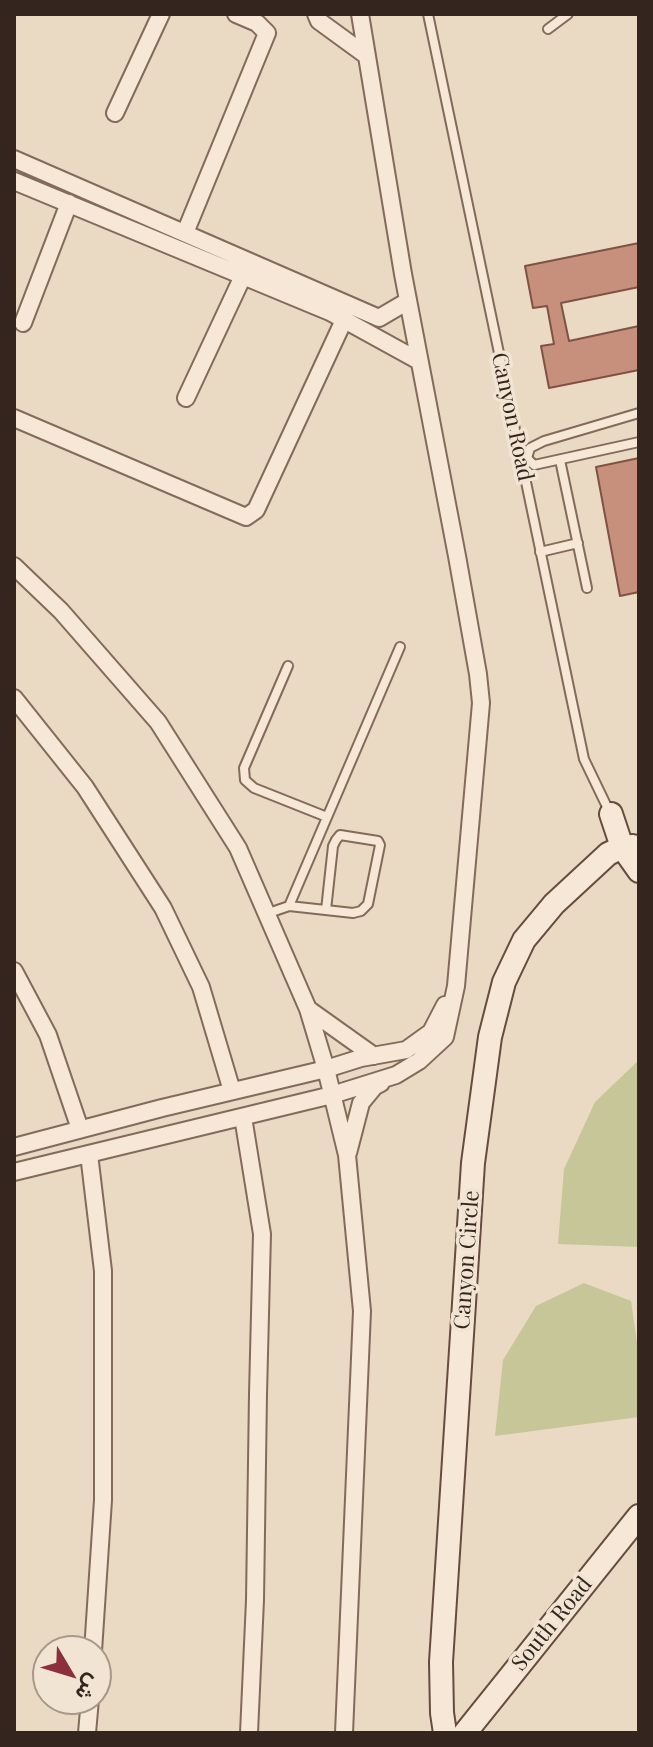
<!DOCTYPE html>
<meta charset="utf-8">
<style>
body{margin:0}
#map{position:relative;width:653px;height:1747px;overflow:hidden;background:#ead9c3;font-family:"Playfair Display",Vazirmatn,serif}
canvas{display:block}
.frame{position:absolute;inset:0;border:16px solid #34261e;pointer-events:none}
.north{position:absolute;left:32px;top:1635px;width:80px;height:80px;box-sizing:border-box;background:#f2e4d2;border:2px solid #a6988a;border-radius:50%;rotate:128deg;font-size:22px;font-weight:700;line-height:32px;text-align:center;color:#34261e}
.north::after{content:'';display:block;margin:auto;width:28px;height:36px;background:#8d303e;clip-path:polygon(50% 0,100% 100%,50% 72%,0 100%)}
</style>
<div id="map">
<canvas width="653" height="1747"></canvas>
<div class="frame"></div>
<div class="north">ش</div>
</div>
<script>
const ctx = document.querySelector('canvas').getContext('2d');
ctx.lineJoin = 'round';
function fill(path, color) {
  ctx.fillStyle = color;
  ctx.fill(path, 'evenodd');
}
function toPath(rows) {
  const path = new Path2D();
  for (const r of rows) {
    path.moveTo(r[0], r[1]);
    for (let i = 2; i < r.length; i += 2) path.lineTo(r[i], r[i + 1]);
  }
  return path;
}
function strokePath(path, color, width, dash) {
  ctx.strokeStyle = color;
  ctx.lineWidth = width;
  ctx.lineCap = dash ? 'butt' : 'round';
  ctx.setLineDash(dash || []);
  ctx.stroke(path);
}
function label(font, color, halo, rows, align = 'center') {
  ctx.font = font + ' "Playfair Display",serif';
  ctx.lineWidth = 7;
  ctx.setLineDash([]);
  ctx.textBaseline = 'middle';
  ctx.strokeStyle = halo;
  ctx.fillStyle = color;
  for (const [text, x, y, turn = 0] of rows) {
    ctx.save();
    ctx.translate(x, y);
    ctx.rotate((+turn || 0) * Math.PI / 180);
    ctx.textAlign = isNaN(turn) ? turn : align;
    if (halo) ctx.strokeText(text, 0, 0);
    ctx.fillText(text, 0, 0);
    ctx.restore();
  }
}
fill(toPath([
 [639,1060,639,1247,558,1244,564,1169,595,1102],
 [584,1283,631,1301,639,1356,639,1417,495,1436,503,1360,536,1306]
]), '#c7c698');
const building = toPath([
 [639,243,639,287,561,303,569,341,639,326,639,370,549,388,541,346,554,344,547,306,533,308,525,266,639,243],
 [639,458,639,592,620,596,596,467,639,458]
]);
fill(building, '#c6907c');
strokePath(building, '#805243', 2);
const service = toPath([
 [428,14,584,759,610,813],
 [548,29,568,14],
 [639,413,544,441,530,448,527,458,534,465,639,442],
 [560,460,587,588],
 [540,552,578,543],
 [288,666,244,768,245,780,254,788,327,817],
 [289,906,353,913,361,911,368,904,380,845,378,841,340,835,336,840,333,846,326,910],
 [266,914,289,906,400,647]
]);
const minor = toPath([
 [316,14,319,21,367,56],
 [115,113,161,14],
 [14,159,379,318,408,301],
 [14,181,330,312,419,361],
 [185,233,267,33,257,23,236,14],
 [23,323,69,203],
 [186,398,243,276],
 [14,418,246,517,256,510,344,320],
 [14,566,61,611,158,722,238,848,308,1009,326,1069,347,1155,362,1311,344,1733],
 [14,698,85,787,163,908,201,987,232,1091],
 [14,971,48,1035,80,1129],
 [308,1009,374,1056],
 [243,1117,262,1234,258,1394,255,1600,249,1733],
 [14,1147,162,1108,326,1069,361,1058,406,1050,431,1032,445,1005],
 [348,1153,361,1103,375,1086,381,1083],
 [89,1154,103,1271,103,1500,93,1651],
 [14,1172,332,1095,396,1075,419,1061,445,1037,456,986,481,703,478,674,457,556,403,274,360,14],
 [87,1733,90,1699]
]);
const secondary = toPath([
 [611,814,622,847,639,871],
 [445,1733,442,1713,441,1662,473,1163,490,1037,504,982,524,940,554,904,608,854,622,847,633,846],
 [465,1733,639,1516]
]);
strokePath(service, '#836b5b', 12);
strokePath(minor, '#836b5b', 20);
strokePath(secondary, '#654c3f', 26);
strokePath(service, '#f6e7d6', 8);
strokePath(minor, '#f6e7d6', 16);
strokePath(secondary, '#f6e7d6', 22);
label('22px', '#34261e', '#f2e4d2', [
 ["Canyon Road",512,417,78],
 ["Canyon Circle",467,1260,-86],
 ["South Road",552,1624,-51]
]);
</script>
